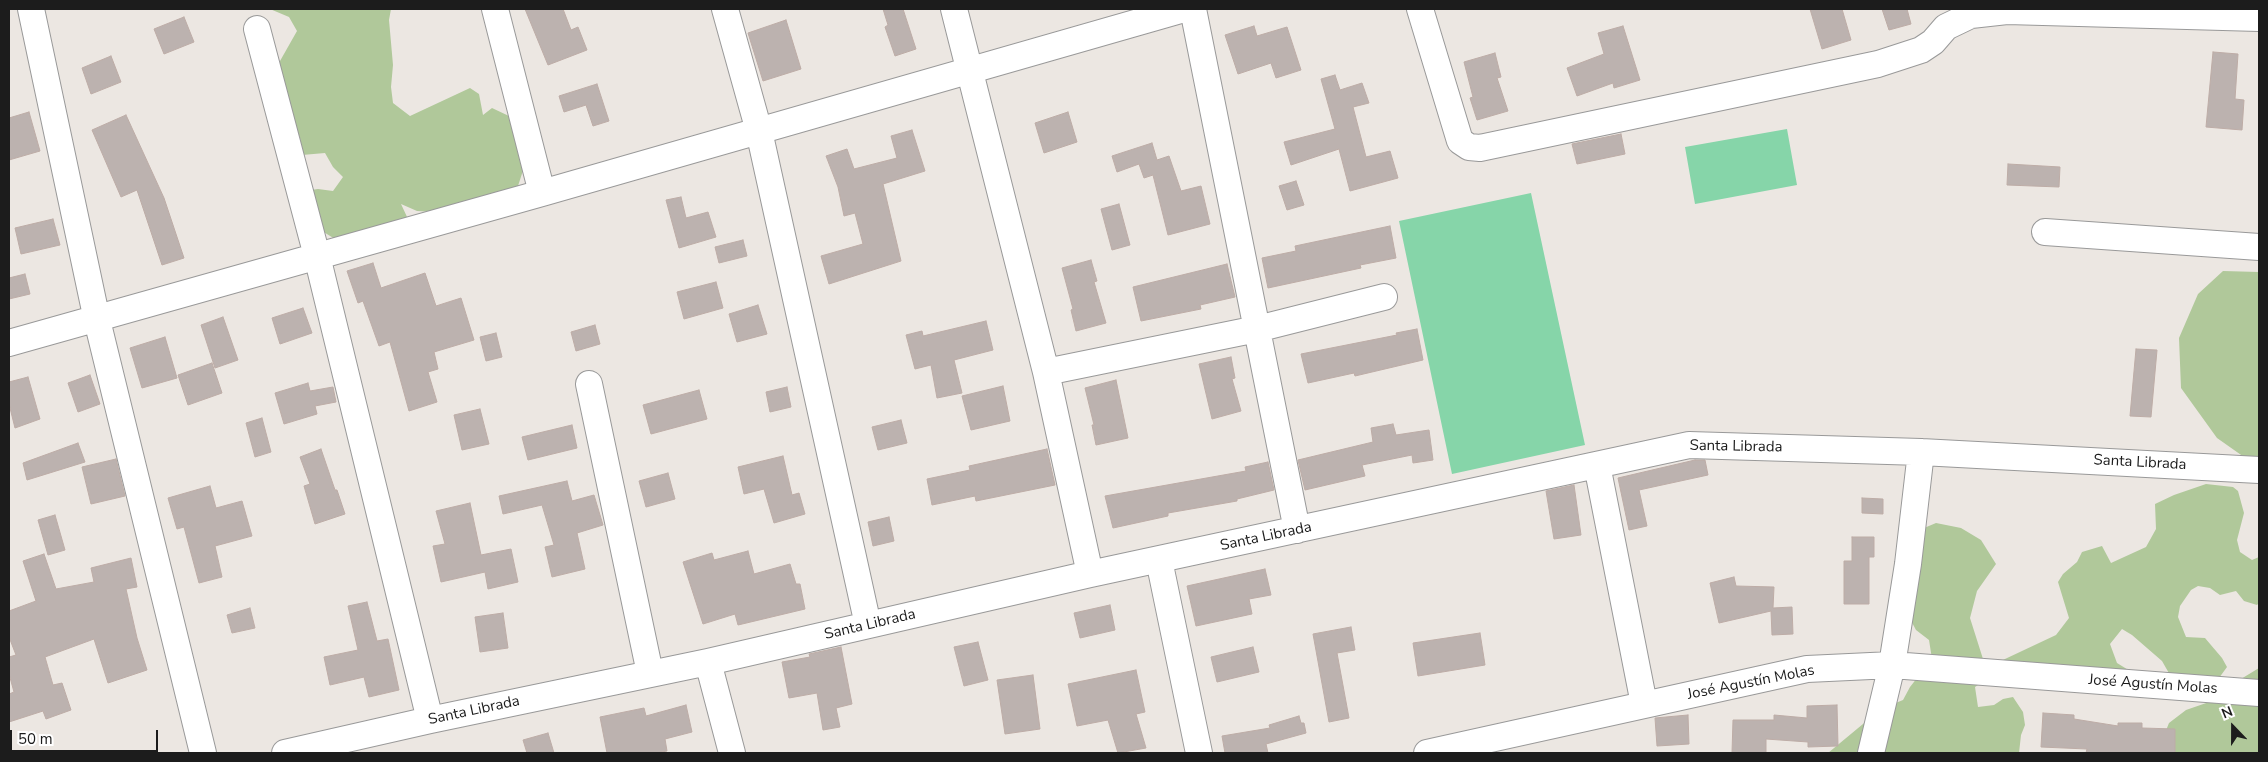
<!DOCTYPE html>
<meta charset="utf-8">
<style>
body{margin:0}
#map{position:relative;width:2268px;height:762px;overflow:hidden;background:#ece7e2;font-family:"Nunito Sans",sans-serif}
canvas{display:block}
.frame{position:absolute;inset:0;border:10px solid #1c1c1c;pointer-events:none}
.north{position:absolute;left:2208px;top:702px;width:50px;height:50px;-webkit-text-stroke:4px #fff;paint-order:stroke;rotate:338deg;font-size:14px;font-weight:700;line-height:20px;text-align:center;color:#1c1c1c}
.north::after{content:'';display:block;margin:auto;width:18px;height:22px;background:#1c1c1c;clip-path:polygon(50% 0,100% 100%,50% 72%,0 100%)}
.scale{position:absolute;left:10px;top:730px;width:148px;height:22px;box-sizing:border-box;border:2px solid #1c1c1c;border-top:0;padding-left:6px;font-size:15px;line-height:18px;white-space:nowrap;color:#1c1c1c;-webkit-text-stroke:4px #fff;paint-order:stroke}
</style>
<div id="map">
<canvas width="2268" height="762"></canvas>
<div class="frame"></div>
<div class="north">N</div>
<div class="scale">50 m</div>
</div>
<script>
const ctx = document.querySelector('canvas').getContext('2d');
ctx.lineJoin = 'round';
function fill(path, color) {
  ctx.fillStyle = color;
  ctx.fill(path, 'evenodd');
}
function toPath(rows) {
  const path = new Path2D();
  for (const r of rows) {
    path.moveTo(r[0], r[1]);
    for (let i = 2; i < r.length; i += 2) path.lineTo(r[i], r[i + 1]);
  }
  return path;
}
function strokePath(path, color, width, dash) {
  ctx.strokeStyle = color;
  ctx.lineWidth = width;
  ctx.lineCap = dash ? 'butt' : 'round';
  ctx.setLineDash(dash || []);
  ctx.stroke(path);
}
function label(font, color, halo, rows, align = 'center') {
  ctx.font = font + ' "Nunito Sans",sans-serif';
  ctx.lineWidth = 5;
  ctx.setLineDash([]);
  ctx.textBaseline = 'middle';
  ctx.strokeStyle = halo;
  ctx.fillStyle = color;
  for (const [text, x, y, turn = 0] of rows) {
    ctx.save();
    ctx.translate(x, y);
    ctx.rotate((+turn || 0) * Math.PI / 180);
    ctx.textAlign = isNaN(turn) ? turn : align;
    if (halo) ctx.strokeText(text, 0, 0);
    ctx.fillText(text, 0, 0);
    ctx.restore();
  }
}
fill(toPath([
 [270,9,391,9,389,20,393,65,391,87,393,103,410,116,470,88,479,94,483,115,492,108,528,125,527,158,518,186,450,213,417,211,401,204,408,219,335,239,322,231,304,191,318,189,333,191,343,177,333,167,325,153,302,155,300,138,280,86,280,61,297,31,289,17],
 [2223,271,2259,272,2259,458,2244,457,2217,438,2181,388,2179,338,2198,294],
 [2206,484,2233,487,2238,491,2244,513,2237,540,2240,552,2252,560,2259,557,2259,603,2257,605,2244,601,2236,591,2220,595,2210,588,2198,586,2191,590,2180,606,2178,617,2186,637,2205,638,2222,658,2227,667,2219,678,2170,675,2162,661,2132,635,2122,629,2110,644,2117,663,2130,671,1981,683,1975,687,1978,707,1994,705,2003,699,2013,697,2023,712,2025,725,2021,735,2019,753,1828,753,1869,719,1886,707,1903,700,1910,687,1932,659,1929,640,1916,630,1901,602,1917,531,1936,523,1961,528,1981,540,1996,564,1977,591,1970,618,1983,659,1988,667,2056,635,2069,618,2058,582,2063,574,2077,562,2082,552,2102,546,2111,563,2146,547,2156,529,2155,504,2174,495],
 [2259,668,2259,753,2170,753,2165,733,2169,723,2186,710,2212,701,2232,705,2239,698,2236,682]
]), '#b0c89a');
fill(toPath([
 [1787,129,1797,185,1695,204,1685,147],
 [1531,193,1585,445,1452,474,1399,221]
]), '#86d5a9');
const building = toPath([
 [525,9,563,9,571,30,578,27,587,50,548,65,525,9],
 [883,9,903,9,916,49,895,56,885,27,888,25,883,9],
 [1810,9,1842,9,1851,40,1822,49,1810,9],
 [1882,9,1907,9,1911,24,1889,30,1882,9],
 [184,17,194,42,164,54,154,29,184,17],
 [786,20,801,69,763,81,748,33,786,20],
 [1254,26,1257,36,1287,27,1301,70,1276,78,1271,63,1238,74,1225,35,1254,26],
 [1623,26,1640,80,1614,88,1613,83,1577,96,1567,68,1604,54,1598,33,1623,26],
 [2213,52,2238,54,2235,99,2244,100,2242,130,2206,127,2213,52],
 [1495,53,1501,77,1497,78,1508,111,1477,120,1470,98,1473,97,1464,62,1495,53],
 [111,56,121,82,91,94,82,68,111,56],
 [1335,75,1340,90,1362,83,1369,103,1353,107,1366,157,1390,151,1398,178,1350,191,1339,149,1291,165,1284,142,1335,129,1321,79,1335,75],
 [597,84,609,121,593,126,586,105,564,112,559,96,597,84],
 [29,112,40,151,9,160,9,118,29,112],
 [1068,112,1077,142,1044,153,1035,123,1068,112],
 [126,115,164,198,184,258,162,265,137,190,121,197,92,130,126,115],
 [912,130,925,171,883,184,901,261,829,284,821,256,863,244,855,213,844,216,838,187,826,156,847,149,854,169,897,158,891,136,912,130],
 [1621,134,1625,154,1577,164,1572,144,1621,134],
 [1152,143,1157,160,1169,156,1181,191,1201,186,1210,224,1168,235,1153,175,1144,178,1139,164,1117,172,1112,156,1152,143],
 [2008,164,2060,167,2059,187,2007,185,2008,164],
 [1296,181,1304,205,1287,210,1279,186,1296,181],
 [681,197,686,218,708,212,716,237,679,248,666,200,681,197],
 [1119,204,1130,245,1112,250,1101,209,1119,204],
 [53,219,60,245,21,254,15,228,53,219],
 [1390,226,1396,258,1360,265,1361,268,1268,288,1262,258,1296,251,1295,246,1390,226],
 [743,240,747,256,719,263,715,247,743,240],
 [1091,260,1097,281,1094,282,1106,323,1076,331,1071,310,1073,309,1062,268,1091,260],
 [373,263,381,288,425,273,436,306,461,298,474,340,434,352,438,369,428,372,437,402,409,411,390,342,379,346,363,301,358,303,347,271,373,263],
 [1227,264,1235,297,1200,305,1201,309,1141,321,1133,287,1227,264],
 [25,274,30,294,9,299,9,278,25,274],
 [716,282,723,308,684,319,677,292,716,282],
 [758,305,767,334,737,342,729,314,758,305],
 [303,308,312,333,280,344,272,318,303,308],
 [223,317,238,360,215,368,201,325,223,317],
 [986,321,993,350,954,360,962,393,937,398,931,365,915,369,906,335,922,331,923,336,986,321],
 [595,325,600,344,576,351,571,332,595,325],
 [1417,329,1423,360,1355,376,1354,373,1308,383,1301,354,1397,335,1396,333,1417,329],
 [496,333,502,357,486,361,480,337,496,333],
 [165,337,177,378,142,388,130,348,165,337],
 [2136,349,2157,350,2151,417,2130,416,2136,349],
 [1231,357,1235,378,1232,379,1241,411,1212,419,1199,364,1231,357],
 [212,363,222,393,188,405,178,375,212,363],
 [90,375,100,404,78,412,68,383,90,375],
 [28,377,40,419,15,428,9,404,9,382,28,377],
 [1116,380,1128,438,1096,445,1092,425,1094,425,1085,388,1116,380],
 [308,383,310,391,333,387,336,402,315,406,317,414,284,424,275,393,308,383],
 [1003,386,1010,421,971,430,962,396,1003,386],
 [787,387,791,407,770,412,766,392,787,387],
 [699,390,707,419,651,434,643,405,699,390],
 [480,409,489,444,462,450,454,415,480,409],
 [262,418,271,452,255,457,246,423,262,418],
 [901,420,907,443,878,450,872,427,901,420],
 [1393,424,1396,435,1429,430,1433,460,1413,463,1412,455,1362,465,1365,476,1305,490,1298,460,1373,442,1371,428,1393,424],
 [572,425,577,448,528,460,522,437,572,425],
 [78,443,85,462,27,480,23,463,78,443],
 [321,449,335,490,337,490,345,514,315,524,304,486,310,484,300,457,321,449],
 [1047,449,1055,485,976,501,975,496,932,505,927,479,970,470,969,466,1047,449],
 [783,456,792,495,799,493,805,514,774,523,764,489,744,494,738,467,783,456],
 [116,459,125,496,91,504,82,467,116,459],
 [1695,460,1705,460,1708,475,1639,490,1647,526,1629,530,1618,478,1695,460],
 [1268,462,1274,490,1237,499,1237,501,1168,513,1168,516,1113,528,1105,496,1246,471,1245,467,1268,462],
 [668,473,675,499,646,507,639,481,668,473],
 [567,481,572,501,594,495,603,525,577,533,585,569,552,577,545,547,554,545,542,505,503,514,499,496,567,481],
 [1574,485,1581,535,1554,539,1546,491,1574,485],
 [210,486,216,508,242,501,252,536,215,546,222,577,199,583,184,527,177,529,168,498,210,486],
 [1862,498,1883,499,1883,514,1862,513,1862,498],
 [470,503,481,555,511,549,518,582,488,589,485,572,441,582,433,546,445,544,436,511,470,503],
 [55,515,65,550,48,555,38,520,55,515],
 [889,517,894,541,873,546,868,522,889,517],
 [1852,537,1874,537,1874,557,1869,557,1869,604,1844,604,1844,561,1852,561,1852,537],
 [748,551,754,574,790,564,796,584,800,584,805,609,738,625,735,614,703,624,683,562,712,553,714,560,748,551],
 [44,554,56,589,94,582,91,568,131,558,137,587,126,589,137,638,147,670,108,683,94,639,45,657,53,685,62,683,71,710,46,719,43,711,9,722,9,694,14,692,9,674,9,657,16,655,9,637,9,611,36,601,23,561,44,554],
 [1265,569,1271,595,1249,599,1252,614,1196,626,1187,586,1265,569],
 [1734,577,1736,586,1774,587,1773,608,1792,607,1793,634,1772,635,1771,611,1719,623,1710,583,1734,577],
 [367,602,377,641,388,639,399,690,369,697,364,677,330,685,324,657,358,650,348,606,367,602],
 [1110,605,1115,630,1080,638,1074,613,1110,605],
 [250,608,255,628,232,633,227,615,250,608],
 [503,613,508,648,480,652,475,617,503,613],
 [1351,627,1355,650,1337,653,1349,718,1329,722,1313,634,1351,627],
 [1480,633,1485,665,1418,676,1413,643,1480,633],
 [978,642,988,680,964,686,954,647,978,642],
 [841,647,852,704,836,708,840,727,823,730,817,693,789,698,782,662,810,657,809,654,841,647],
 [1253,647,1259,672,1217,682,1211,657,1253,647],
 [1136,670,1145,712,1136,714,1146,748,1118,753,1108,720,1077,726,1068,684,1136,670],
 [1033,675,1040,729,1005,734,997,680,1033,675],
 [686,705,692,732,665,739,667,751,656,753,607,753,600,717,644,708,646,716,686,705],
 [1837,705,1838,746,1808,747,1808,742,1766,739,1766,753,1732,753,1733,720,1774,720,1774,715,1807,718,1807,706,1837,705],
 [2043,713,2074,715,2074,719,2118,726,2118,723,2142,723,2142,728,2175,729,2175,753,2086,753,2087,749,2041,747,2043,713],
 [1688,715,1689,744,1657,746,1655,718,1688,715],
 [1299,716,1301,723,1304,723,1306,733,1266,744,1268,753,1225,753,1222,736,1270,728,1269,725,1299,716],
 [548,733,554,753,527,753,523,740,548,733]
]);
fill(building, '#bcb2af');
strokePath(building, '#bdaca6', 1);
const minor = toPath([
 [31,9,97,320,203,753],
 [495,9,542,193],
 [725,9,759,131,868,625],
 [954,9,1046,372,1090,574],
 [1193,9,1297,530],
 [1420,9,1460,141,1469,147,1480,148,1878,64,1921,50,1933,42,1946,27,1971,15,2007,11,2259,18],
 [257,29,317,256,430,720],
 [2045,232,2259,247],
 [9,343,542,193,1184,9],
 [1046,372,1257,329,1384,297],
 [589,384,650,673],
 [1597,465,1644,704],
 [1159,560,1199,753],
 [708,662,732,753],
 [285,753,430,720,708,662,1090,574,1689,445,1921,452,2259,470],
 [1427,753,1807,669,1892,665,2259,693],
 [1871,753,1892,665,1908,564,1921,452]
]);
strokePath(minor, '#999', 28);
strokePath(minor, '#fff', 26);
label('15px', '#1c1c1c', '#fff', [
 ["Santa Librada",1736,447,1],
 ["Santa Librada",2140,463,3],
 ["Santa Librada",1266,537,-12],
 ["Santa Librada",870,625,-13],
 ["José Agustín Molas",1751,683,-11],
 ["José Agustín Molas",2153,685,4],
 ["Santa Librada",474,711,-12]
]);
</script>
